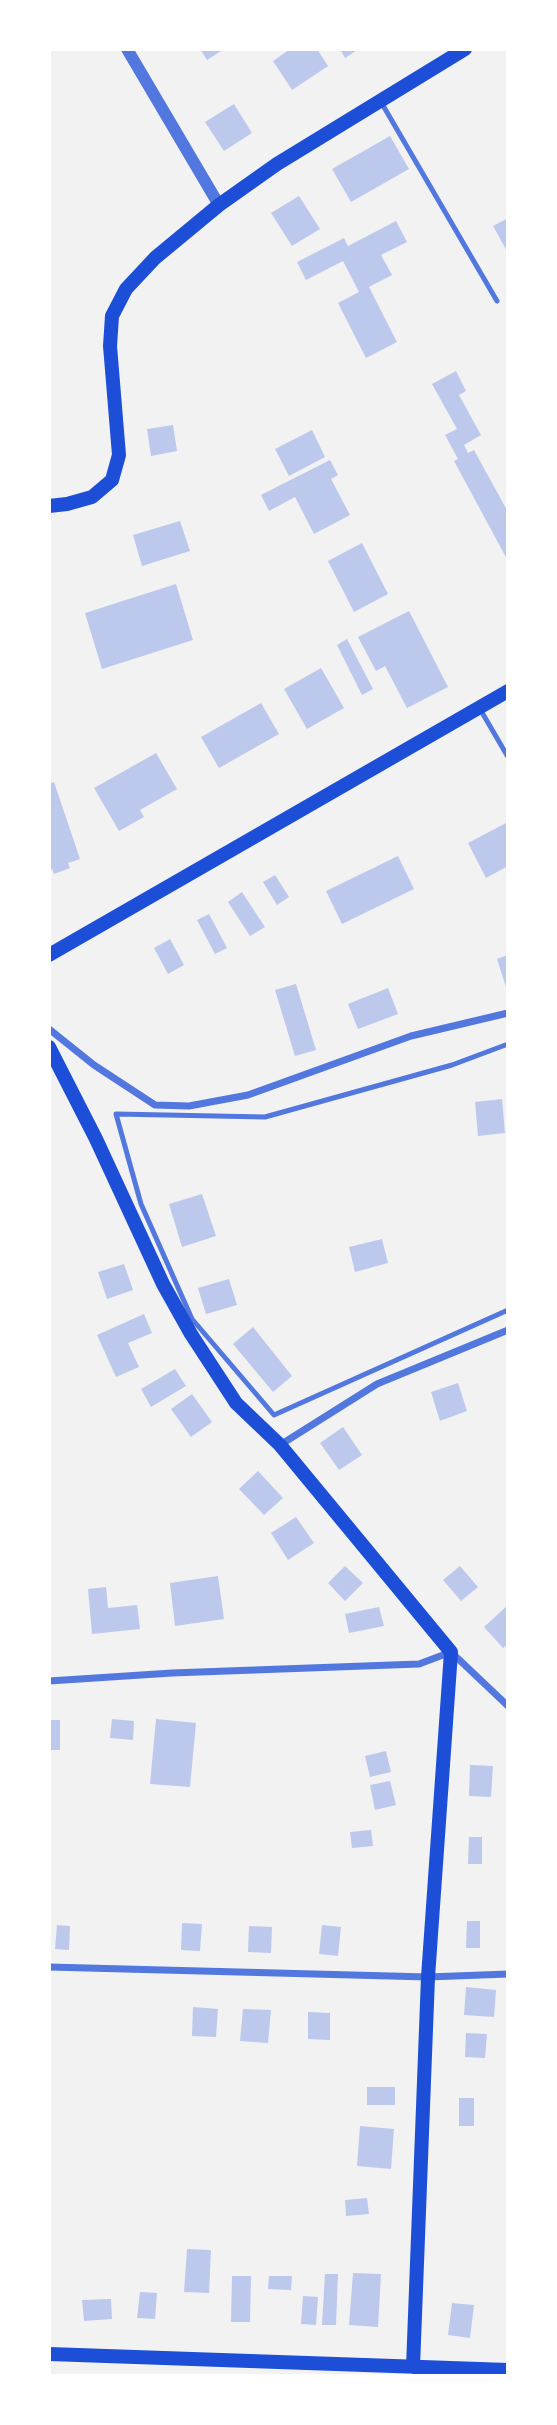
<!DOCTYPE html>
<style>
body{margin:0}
#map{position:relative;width:557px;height:2425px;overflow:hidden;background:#f2f2f2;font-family:Ubuntu,sans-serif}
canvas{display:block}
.frame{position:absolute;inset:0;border:51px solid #fff;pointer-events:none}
</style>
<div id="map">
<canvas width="557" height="2425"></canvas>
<div class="frame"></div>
</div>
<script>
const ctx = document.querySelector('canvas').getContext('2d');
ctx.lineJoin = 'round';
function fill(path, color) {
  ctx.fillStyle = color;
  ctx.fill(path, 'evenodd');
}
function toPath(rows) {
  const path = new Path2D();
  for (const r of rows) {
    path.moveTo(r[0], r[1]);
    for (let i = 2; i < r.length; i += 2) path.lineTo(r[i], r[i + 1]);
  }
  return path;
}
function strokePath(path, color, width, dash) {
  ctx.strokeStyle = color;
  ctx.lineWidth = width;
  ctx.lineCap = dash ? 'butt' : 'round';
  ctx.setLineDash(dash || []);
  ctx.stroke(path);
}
fill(toPath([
 [200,49,224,49,207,60],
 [290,49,317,49,328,66,292,90,273,61],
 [340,49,359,49,345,58],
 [234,104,252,133,224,151,205,122],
 [390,136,409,169,351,202,332,169],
 [299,196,320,229,292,246,271,213],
 [508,218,508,253,493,226],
 [396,221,407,242,381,255,392,275,369,287,397,342,366,358,338,303,359,292,343,261,306,280,297,262,344,238,348,246],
 [456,371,466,391,459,395,481,435,464,445,468,453,474,450,508,512,508,561,454,461,458,459,445,435,457,429,432,384],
 [173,425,177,451,151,456,147,429],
 [312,430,325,457,289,476,275,449],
 [330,460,338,475,331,479,350,515,314,534,295,497,269,511,261,495],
 [180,521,190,551,142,566,133,535],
 [362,543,388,594,354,612,328,561],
 [176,584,193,640,102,669,85,613],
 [409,611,448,687,407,708,385,666,376,671,358,637],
 [347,639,373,689,362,695,337,645],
 [321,668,344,708,307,729,284,689],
 [261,703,279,734,219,768,201,737],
 [156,753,177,789,140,810,144,817,119,831,94,788],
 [54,782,80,859,68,863,70,868,54,874,52,869,49,870,49,784],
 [508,822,508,866,486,878,468,843],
 [398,856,414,889,342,924,326,891],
 [275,875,289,897,277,905,263,882],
 [242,892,265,927,250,936,228,902],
 [209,914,227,948,215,954,197,920],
 [170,939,184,965,168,974,154,948],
 [508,955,508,986,506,987,497,959],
 [296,984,316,1050,295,1056,275,990],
 [388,988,398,1014,358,1029,348,1004],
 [502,1099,505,1133,478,1136,475,1102],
 [202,1194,216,1236,182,1247,169,1204],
 [382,1239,388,1263,355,1272,349,1247],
 [124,1264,133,1290,107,1299,98,1272],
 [229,1279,237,1305,206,1314,198,1288],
 [144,1314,152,1333,128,1343,139,1367,116,1377,97,1335],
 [253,1327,292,1376,273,1392,233,1344],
 [175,1369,186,1386,151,1407,141,1389],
 [458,1383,467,1411,440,1421,431,1392],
 [192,1394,212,1422,191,1437,171,1409],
 [343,1427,362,1455,339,1470,320,1443],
 [258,1471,283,1498,264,1515,239,1489],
 [296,1517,314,1543,288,1560,271,1533],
 [345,1566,363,1583,345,1601,328,1583],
 [460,1566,478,1587,461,1601,443,1580],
 [218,1576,224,1619,175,1626,170,1583],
 [106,1587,108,1608,137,1605,140,1629,92,1634,88,1589],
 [508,1605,508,1644,503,1648,484,1627],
 [379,1607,384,1626,349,1633,345,1614],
 [112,1719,134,1721,133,1740,110,1738],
 [156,1719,196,1723,190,1787,150,1784],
 [49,1720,60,1720,60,1750,49,1750],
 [386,1751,391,1772,370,1777,365,1756],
 [470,1765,493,1766,491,1797,469,1796],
 [390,1781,396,1805,375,1810,370,1785],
 [371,1830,373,1846,352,1848,350,1832],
 [469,1837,482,1837,482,1864,468,1864],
 [467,1921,480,1921,480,1948,466,1948],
 [182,1923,202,1924,200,1951,181,1950],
 [57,1925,70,1926,69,1950,55,1949],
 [322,1925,341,1927,338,1956,319,1954],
 [249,1926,272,1927,271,1953,248,1952],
 [466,1987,496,1990,494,2017,464,2015],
 [193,2007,218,2009,216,2037,192,2036],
 [243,2009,271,2010,268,2043,240,2041],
 [308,2012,330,2013,330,2040,308,2039],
 [466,2033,487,2034,485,2058,465,2057],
 [367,2087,395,2087,395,2105,367,2105],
 [459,2098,474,2098,474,2126,459,2126],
 [360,2126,394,2129,391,2169,357,2166],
 [367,2198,369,2214,346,2216,345,2200],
 [187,2249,211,2250,209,2293,184,2292],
 [353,2273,381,2274,378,2327,349,2325],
 [325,2274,338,2274,336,2325,322,2325],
 [232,2276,251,2276,250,2322,231,2322],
 [269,2276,292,2276,291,2290,268,2289],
 [140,2292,157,2293,155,2319,137,2318],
 [303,2296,318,2297,316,2325,301,2324],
 [111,2299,112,2319,84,2321,82,2300],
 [452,2303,474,2305,470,2338,448,2335]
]), '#bdc9ec');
strokePath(toPath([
 [381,102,497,301],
 [480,709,508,757],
 [508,1044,452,1065,265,1117,116,1114,141,1204,192,1319,274,1415,508,1310]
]), '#5277de', 5);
strokePath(toPath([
 [49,1029,94,1065,155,1105,189,1106,248,1095,411,1036,508,1013],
 [280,1445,377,1384,508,1330],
 [49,1681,172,1673,419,1664,451,1652,508,1706],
 [49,1967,428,1977,508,1974]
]), '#5277de', 7);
strokePath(toPath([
 [127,49,219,205]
]), '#5277de', 12);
strokePath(toPath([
 [49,506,67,504,92,497,112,480,119,455,110,346,112,316,126,289,155,258,219,205,277,164,465,49],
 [49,955,508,691],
 [49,1047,96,1139,163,1284,191,1334,236,1403,280,1445,451,1652,428,1977,413,2367],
 [49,2354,508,2370]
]), '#1d4ed8', 14);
</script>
